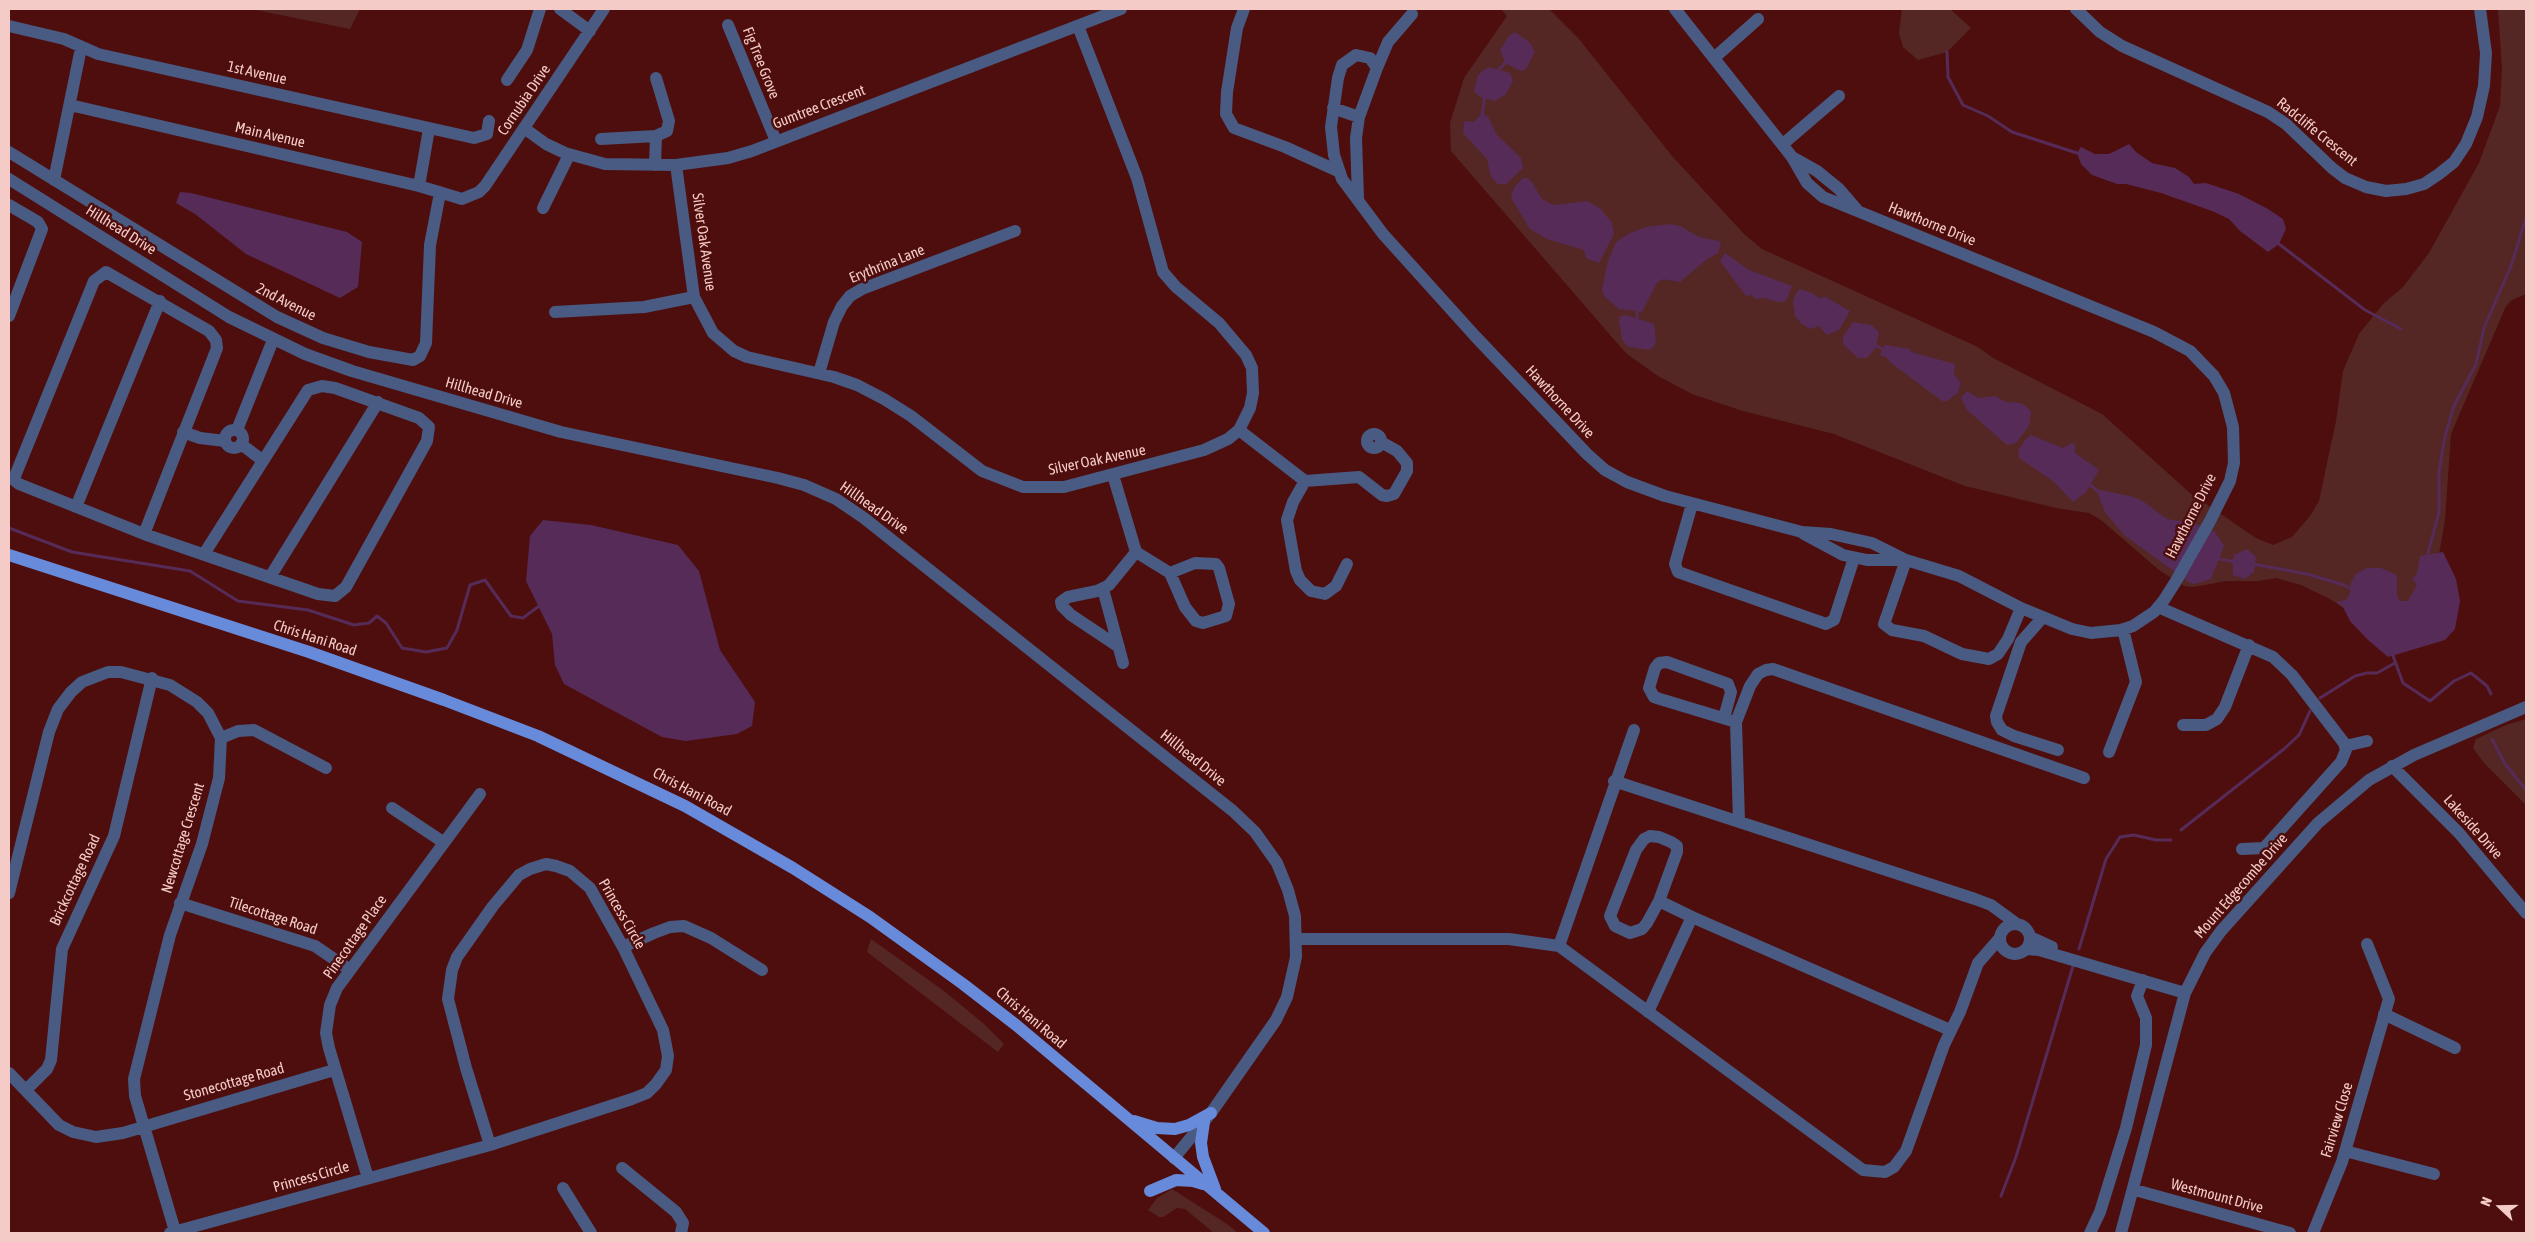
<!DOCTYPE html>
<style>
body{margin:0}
#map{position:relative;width:2535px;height:1242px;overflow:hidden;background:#4e0e0e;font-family:"Asap Condensed",sans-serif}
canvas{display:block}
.frame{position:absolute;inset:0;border:10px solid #f4cbc6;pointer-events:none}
.north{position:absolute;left:2475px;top:1182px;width:50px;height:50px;-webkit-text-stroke:4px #4e0e0e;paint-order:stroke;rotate:291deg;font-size:14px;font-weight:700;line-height:20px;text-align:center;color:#f4cbc6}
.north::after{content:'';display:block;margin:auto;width:18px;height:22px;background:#f4cbc6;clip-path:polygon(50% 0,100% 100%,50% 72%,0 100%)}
</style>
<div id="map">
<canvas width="2535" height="1242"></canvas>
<div class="frame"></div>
<div class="north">N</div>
</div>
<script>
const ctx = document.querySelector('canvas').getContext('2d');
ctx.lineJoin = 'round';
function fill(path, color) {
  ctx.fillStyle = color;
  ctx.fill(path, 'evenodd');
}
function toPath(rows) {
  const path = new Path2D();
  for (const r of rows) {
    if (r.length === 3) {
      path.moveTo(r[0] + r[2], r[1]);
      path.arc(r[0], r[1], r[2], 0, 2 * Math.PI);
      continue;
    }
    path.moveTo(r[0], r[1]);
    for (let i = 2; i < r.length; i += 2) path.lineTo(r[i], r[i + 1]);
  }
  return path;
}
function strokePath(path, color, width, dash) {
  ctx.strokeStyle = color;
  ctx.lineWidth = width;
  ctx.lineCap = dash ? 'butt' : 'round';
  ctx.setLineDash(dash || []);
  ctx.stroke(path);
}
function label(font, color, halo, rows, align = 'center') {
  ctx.font = font + ' "Asap Condensed",sans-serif';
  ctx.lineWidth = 5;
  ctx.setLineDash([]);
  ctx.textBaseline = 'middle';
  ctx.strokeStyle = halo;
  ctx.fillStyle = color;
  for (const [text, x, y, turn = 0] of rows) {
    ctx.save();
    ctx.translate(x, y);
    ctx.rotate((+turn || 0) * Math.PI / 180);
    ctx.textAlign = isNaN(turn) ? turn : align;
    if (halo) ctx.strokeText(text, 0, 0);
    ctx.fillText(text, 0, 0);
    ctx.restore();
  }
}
fill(toPath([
 [251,9,360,9,350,29],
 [1501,9,1549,9,1579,39,1672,156,1745,235,1762,249,1978,347,1993,358,2102,414,2190,493,2256,538,2273,545,2292,537,2310,516,2319,501,2336,421,2343,371,2359,334,2383,304,2403,287,2429,253,2479,163,2500,106,2502,69,2498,9,2526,9,2526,294,2512,300,2506,306,2451,434,2445,520,2437,566,2434,610,2357,617,2330,599,2301,585,2276,578,2258,581,2226,581,2194,587,2184,586,2159,570,2101,520,2089,513,2056,508,1965,486,1834,434,1743,411,1692,394,1658,376,1627,354,1617,343,1451,151,1450,123,1464,78,1507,16],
 [1902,9,1950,9,1971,28,1947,52,1918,60,1903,47,1899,33],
 [2526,719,2526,805,2484,763,2473,748,2476,739,2506,725],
 [871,939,944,991,984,1024,1004,1044,998,1052,867,952],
 [1172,1189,1227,1224,1238,1233,1214,1233,1185,1209,1177,1208,1163,1217,1159,1217,1148,1210,1157,1198]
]), '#542724');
fill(toPath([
 [1515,32,1529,42,1535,51,1526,69,1521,71,1505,63,1500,50,1509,36],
 [1488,67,1510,73,1513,81,1505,95,1494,101,1480,97,1474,91,1478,75],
 [1482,113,1488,117,1497,135,1521,158,1523,168,1506,184,1498,184,1491,177,1487,159,1463,133,1464,121,1474,122],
 [2129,144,2136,152,2152,163,2175,168,2189,177,2194,184,2206,183,2239,194,2268,209,2283,219,2286,229,2279,244,2268,252,2240,231,2229,219,2212,211,2161,193,2126,184,2117,184,2092,175,2081,164,2077,153,2081,147,2095,154,2109,154],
 [1523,178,1527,178,1532,182,1541,198,1549,203,1556,205,1587,201,1601,209,1612,223,1614,234,1599,263,1586,258,1584,250,1547,239,1530,229,1511,198,1514,187],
 [180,192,191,193,347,232,362,242,358,287,340,298,246,254,195,214,176,203],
 [1670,224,1680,226,1699,237,1719,241,1721,243,1718,253,1706,260,1680,282,1663,279,1657,283,1642,312,1619,309,1604,296,1602,289,1608,261,1616,242,1630,233,1646,227],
 [1725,253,1749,270,1792,286,1787,299,1784,302,1778,302,1764,298,1756,299,1751,295,1746,296,1720,261],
 [1800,289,1812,293,1819,298,1826,297,1850,311,1839,330,1827,335,1819,326,1810,329,1802,324,1795,316,1793,301,1796,293],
 [1626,315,1654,324,1656,343,1650,350,1629,347,1622,340,1619,320,1620,316],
 [1853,322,1871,325,1879,332,1876,347,1867,358,1858,358,1843,344,1843,337],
 [1885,345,1910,349,1911,352,1955,364,1954,374,1961,383,1958,390,1959,392,1947,401,1942,401,1891,363,1886,357,1880,355],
 [1967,391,1978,398,1995,396,2006,402,2021,403,2027,407,2031,412,2029,426,2016,443,2007,445,1967,410,1961,398],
 [2031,435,2063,448,2072,443,2075,445,2075,452,2078,455,2099,470,2086,492,2073,502,2054,482,2019,458,2018,451,2024,441],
 [2096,489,2130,496,2141,500,2167,519,2194,523,2215,532,2224,546,2211,579,2195,584,2190,583,2124,535,2105,512],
 [543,520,591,525,678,545,699,571,720,650,755,702,752,726,737,734,686,741,662,737,564,684,555,665,552,634,526,581,530,536],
 [2247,549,2256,557,2254,572,2245,579,2233,575,2233,561,2234,555],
 [2443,552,2456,579,2460,601,2455,629,2445,640,2388,657,2368,640,2350,621,2343,607,2336,602,2346,600,2350,594,2351,582,2357,573,2367,568,2381,568,2397,575,2397,594,2399,601,2408,601,2417,585,2412,578,2417,574,2420,556]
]), '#562b58');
strokePath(toPath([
 [2526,9,2526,17],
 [1947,52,1948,77,1963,105,1988,116,2012,132,2077,153],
 [1497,72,1505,63],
 [1482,116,1485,95],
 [2279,244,2365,310,2401,329],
 [1637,318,1637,312],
 [1872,344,1885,350],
 [2088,483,2099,492],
 [9,528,72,552,190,571,238,601,308,610,354,625,369,623,377,616,386,623,402,648,426,652,447,648,457,630,470,585,485,580,511,616,523,618,539,606],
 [2428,553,2439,512,2439,471,2445,436,2454,406,2476,364,2484,328,2511,266,2526,218],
 [2219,559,2237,562],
 [2253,564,2307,574,2344,585,2353,590],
 [2392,653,2403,683,2430,701,2454,681,2471,673,2487,686,2491,694],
 [2320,698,2355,676,2367,673,2377,673,2395,663],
 [2492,739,2505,764,2526,790],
 [2181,830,2284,749,2299,735,2310,711],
 [2079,949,2106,859,2120,837,2134,835,2156,840,2171,840],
 [2001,1196,2016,1157,2073,966]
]), '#562b58', 3);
strokePath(toPath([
 [560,9,590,31],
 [1244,9,1237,28,1227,92,1226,114,1234,128,1285,147,1340,172],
 [2076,9,2100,32,2122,46,2268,112,2286,124,2332,168,2345,178,2366,187,2386,191,2406,189,2424,184,2439,174,2454,162,2466,144,2477,117,2484,86,2486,53,2480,9],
 [728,25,776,141],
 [9,26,64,39,98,54,474,138,487,134,489,121],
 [1714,58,1758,19],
 [1377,68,1388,42,1412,14],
 [507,80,527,50,540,9],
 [70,105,419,186,462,199,479,192,485,186,604,9],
 [1333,108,1359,117],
 [524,128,546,144,565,153,605,164,676,165,728,158,752,151,1121,9],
 [601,139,656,136,667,131,669,121,656,78],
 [1783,144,1839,96],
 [9,152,277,317,323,338,369,352,413,360,420,356,426,343,430,245,440,193],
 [1792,157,1817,171,1839,189,1858,211],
 [655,165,656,136],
 [676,165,694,297,713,333,734,351,747,357,834,377,857,385,884,399,911,416,982,471,1023,487,1064,487,1204,450,1228,439,1239,430,1250,408,1253,393,1252,368,1246,355,1219,323,1176,287,1163,272,1137,178,1078,26],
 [9,179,229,317,305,354,352,371,561,432,778,478,804,485,836,499,864,518,1233,811,1255,832,1277,863,1288,890,1295,916,1296,957,1287,997,1276,1020,1211,1113,1174,1158],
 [54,180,81,48],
 [419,186,429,129],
 [1358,198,1356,138,1359,117,1377,68,1370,58,1356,55,1342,65,1338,78,1331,127,1334,155,1342,179,1383,234,1475,336,1587,454,1605,470,1627,482,1665,496,1802,532,1831,534,1872,543,1906,560,1959,576,2021,608,2072,629,2091,633,2121,630,2133,626,2154,612,2164,600,2176,581,2210,521,2230,481,2234,463,2233,427,2224,393,2214,376,2190,351,2154,332,1823,197,1807,183,1792,157,1675,9],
 [9,205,38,222,42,229,9,316],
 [543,208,569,155],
 [555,312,644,307,694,297],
 [819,373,834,322,842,306,850,296,862,289,1015,231],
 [234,439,9],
 [237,430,273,340],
 [1239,430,1305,481],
 [183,432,200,438,225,441],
 [1374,441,7],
 [241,444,262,460],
 [1113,475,1136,552],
 [1305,481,1293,502,1287,520,1296,571,1300,580,1311,591,1325,594,1336,586,1347,564],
 [1305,481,1359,477,1382,495,1387,496,1394,494,1407,471,1407,463,1397,451,1381,442],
 [1692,504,1675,564,1678,572,1826,624,1834,620,1854,558],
 [76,507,160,301],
 [144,534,212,361,217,348,216,340,209,331,106,272,94,281,15,476,15,481,19,484,144,534,318,594,335,596,346,587,427,441,429,427,419,418,335,388,322,386,308,390,204,554],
 [1804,534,1843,555,1867,560,1905,560],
 [1136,552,1170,573,1185,607,1196,621,1203,623,1226,616,1229,604,1219,568,1216,564,1195,563,1170,573],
 [1906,560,1884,624,1892,630,1924,636,1962,654,1989,659,1998,654,2008,639,2021,608],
 [270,577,378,402],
 [1103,589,1123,663],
 [2158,607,2273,657,2292,675,2344,743,2346,750,2341,762,2264,848,2242,849],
 [2043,617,2021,642,1996,716,1997,722,2002,730,2014,736,2058,750],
 [1119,647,1071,615,1062,606,1061,602,1068,597,1097,591,1109,585,1136,552],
 [1724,718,1731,692,1728,684,1667,662,1659,663,1655,668,1649,688,1654,697,1660,699,1736,722],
 [2183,725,2206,725,2217,719,2225,707,2249,645],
 [1634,730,1559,946,1863,1170,1885,1172,1894,1167,1906,1151,1944,1045,1960,1012,1978,963,1999,939],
 [221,738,238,731,254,730,326,768],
 [2345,746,2367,741],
 [2109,752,2136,682,2123,629],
 [2392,766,2459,833,2526,913],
 [1614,781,1975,899,1991,905,2017,924],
 [392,808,443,842],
 [1739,821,1736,722,1750,686,1758,674,1766,670,1773,669,2084,778],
 [1650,836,1659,837,1671,842,1677,846,1677,852,1659,901,1647,923,1642,929,1630,933,1615,926,1610,916,1636,850,1644,839,1650,836],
 [9,893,49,732,58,709,71,692,82,682,108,672,121,672,170,685,197,702,208,713,221,738,219,778,202,844,170,935,134,1079,135,1096,175,1231],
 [1659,901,1692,917],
 [180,903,315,946,350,970],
 [2015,939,15],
 [2030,937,2052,947],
 [1297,939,1509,939,1559,946],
 [623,947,654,933,670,927,684,926,711,938,762,970],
 [2027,949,2039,950,2185,993],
 [1648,1012,1692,917,1950,1030],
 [2384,1014,2455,1048],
 [9,1073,59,1125,73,1132,96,1137,123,1133,334,1070],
 [26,1090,47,1069,51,1060,62,949,114,836,152,678],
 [2345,1151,2434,1174],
 [622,1168,676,1212,683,1223,681,1233],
 [368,1178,329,1048,326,1033,330,1005,337,988,480,794],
 [563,1188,591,1233],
 [2135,1190,2290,1233],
 [170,1233,490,1145,632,1099,647,1093,656,1084,666,1070,668,1056,663,1030,623,947,590,888,570,871,556,866,546,864,530,869,519,875,493,906,457,957,452,970,448,999,466,1068,490,1145],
 [2090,1233,2100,1212,2126,1128,2146,1045,2146,1018,2137,996,2143,980],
 [2121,1233,2185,993,2205,953,2221,931,2318,823,2369,780,2414,755,2526,707],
 [2313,1233,2342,1162,2389,999,2367,944]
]), '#495b82', 12);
strokePath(toPath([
 [9,555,309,652,444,700,538,736,685,806,793,868,870,917,963,984,1016,1025,1264,1233],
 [1134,1121,1157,1128,1175,1129,1189,1125,1211,1113],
 [1204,1122,1201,1143,1203,1157,1215,1189],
 [1150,1191,1176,1180,1193,1181,1203,1184]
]), '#678adb', 12);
label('15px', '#f4cbc6', '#4e0e0e', [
 ["Fig Tree Grove",761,63,68],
 ["1st Avenue",257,73,13],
 ["Cornubia Drive",524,100,-56],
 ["Gumtree Crescent",819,107,-21],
 ["Radcliffe Crescent",2317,132,39],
 ["Main Avenue",270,135,13],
 ["Hawthorne Drive",1932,224,22],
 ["Hillhead Drive",121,230,32],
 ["Silver Oak Avenue",704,242,82],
 ["Erythrina Lane",887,264,-22],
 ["2nd Avenue",286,302,27],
 ["Hillhead Drive",484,393,16],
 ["Hawthorne Drive",1560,402,47],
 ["Silver Oak Avenue",1097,460,-12],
 ["Hillhead Drive",874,508,35],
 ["Hawthorne Drive",2191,516,-63],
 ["Chris Hani Road",315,638,18],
 ["Hillhead Drive",1193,758,39],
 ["Chris Hani Road",692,792,28],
 ["Lakeside Drive",2473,827,48],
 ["Newcottage Crescent",183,838,-73],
 ["Brickcottage Road",75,880,-65],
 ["Mount Edgecombe Drive",2241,886,-49],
 ["Princess Circle",622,914,60],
 ["Tilecottage Road",273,916,18],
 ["Pinecottage Place",355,937,-55],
 ["Chris Hani Road",1031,1018,40],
 ["Stonecottage Road",234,1082,-16],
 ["Fairview Close",2337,1120,-73],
 ["Princess Circle",311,1177,-16],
 ["Westmount Drive",2217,1196,15]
]);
</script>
